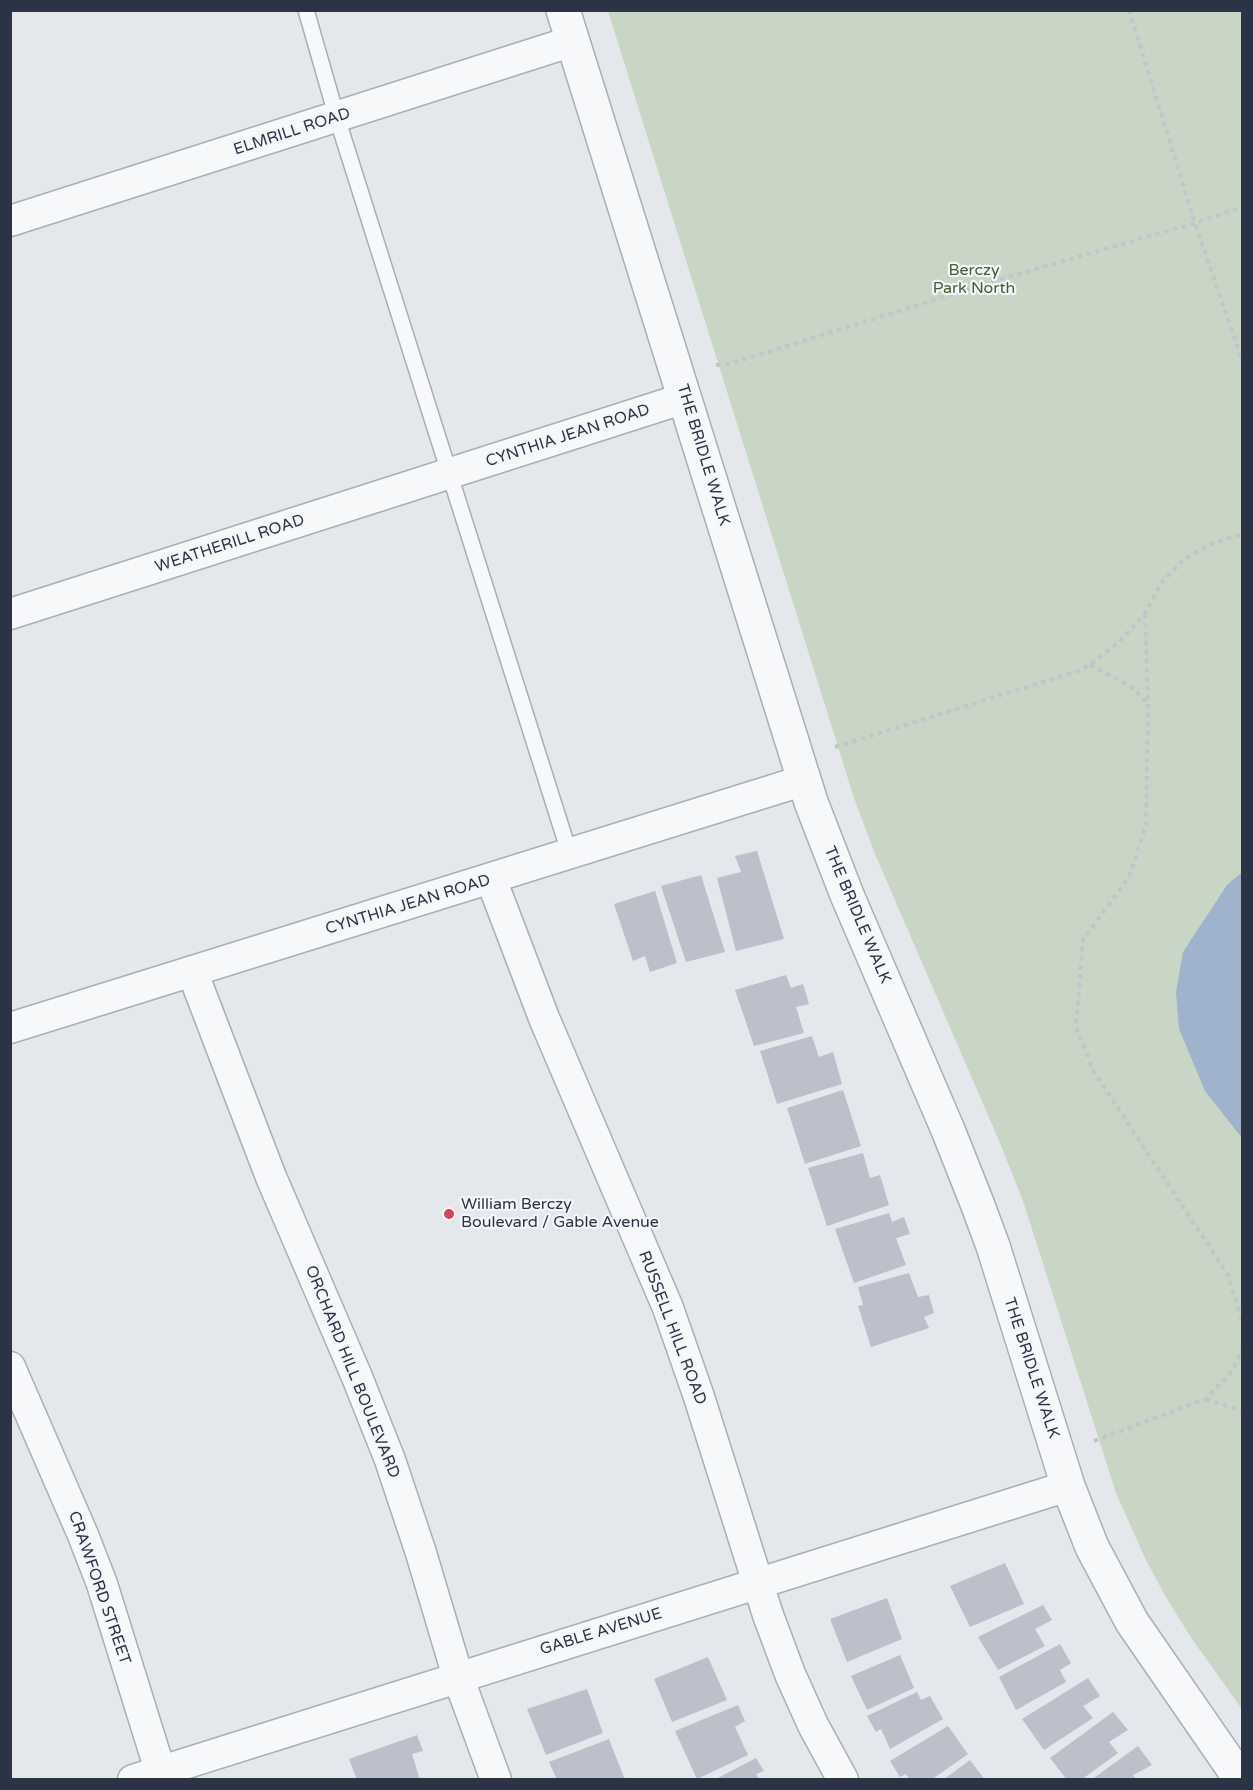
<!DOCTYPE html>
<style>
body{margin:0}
#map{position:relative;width:1253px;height:1790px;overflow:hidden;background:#e4e7ec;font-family:"Varela Round",sans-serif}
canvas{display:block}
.frame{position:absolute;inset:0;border:12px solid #2b3445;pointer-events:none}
</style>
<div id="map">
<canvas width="1253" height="1790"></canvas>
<div class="frame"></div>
</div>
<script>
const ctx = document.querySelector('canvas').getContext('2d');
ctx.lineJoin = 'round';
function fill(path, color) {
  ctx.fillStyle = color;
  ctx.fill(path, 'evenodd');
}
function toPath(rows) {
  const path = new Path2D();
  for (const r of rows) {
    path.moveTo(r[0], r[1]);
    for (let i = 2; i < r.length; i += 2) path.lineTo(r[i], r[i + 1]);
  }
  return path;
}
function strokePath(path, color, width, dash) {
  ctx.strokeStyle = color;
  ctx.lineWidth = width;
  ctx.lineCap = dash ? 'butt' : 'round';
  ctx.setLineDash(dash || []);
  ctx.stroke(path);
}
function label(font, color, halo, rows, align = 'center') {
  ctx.font = font + ' "Varela Round",sans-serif';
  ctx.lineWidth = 4.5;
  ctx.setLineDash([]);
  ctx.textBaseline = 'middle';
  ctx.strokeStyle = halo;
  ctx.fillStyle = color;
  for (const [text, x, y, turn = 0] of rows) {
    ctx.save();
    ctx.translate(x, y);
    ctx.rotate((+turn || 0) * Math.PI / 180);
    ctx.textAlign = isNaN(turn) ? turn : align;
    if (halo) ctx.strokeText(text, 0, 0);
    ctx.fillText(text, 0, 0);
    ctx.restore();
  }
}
fill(toPath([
 [608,11,1242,11,1242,1709,1192,1639,1164,1594,1144,1556,1116,1493,1023,1201,1000,1143,875,854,854,798]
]), '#c9d6c5');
fill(toPath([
 [1242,872,1242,1138,1205,1091,1179,1029,1176,992,1183,952,1227,885]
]), '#9fb4cc');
fill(toPath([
 [757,851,784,939,736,951,717,878,741,872,735,856],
 [701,875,725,952,686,962,661,886],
 [655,891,677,963,650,972,645,956,633,961,614,904],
 [786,975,791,988,803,984,809,1004,796,1007,804,1033,754,1046,735,990],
 [812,1036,819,1057,833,1052,842,1084,777,1104,760,1051],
 [843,1090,861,1146,805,1164,787,1108],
 [863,1153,870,1178,880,1175,889,1205,827,1226,808,1168],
 [889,1213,892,1222,904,1217,910,1234,896,1238,906,1265,854,1283,835,1229],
 [909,1273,918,1297,929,1295,934,1313,924,1317,929,1328,871,1347,858,1306,863,1305,858,1287],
 [1005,1563,1024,1604,970,1627,950,1586],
 [887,1598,902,1639,847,1662,830,1619],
 [1043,1605,1052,1620,1035,1629,1045,1646,998,1670,978,1637],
 [1060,1644,1071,1663,1060,1670,1066,1682,1016,1710,999,1677],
 [900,1655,914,1688,867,1710,851,1676],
 [708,1657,727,1700,672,1722,654,1679],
 [1088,1678,1100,1696,1083,1706,1093,1718,1044,1750,1022,1719],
 [587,1689,603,1733,546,1755,527,1709],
 [917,1692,921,1700,930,1696,943,1719,890,1749,881,1729,876,1732,867,1716],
 [738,1705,745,1721,735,1727,748,1755,697,1779,675,1731],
 [1113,1712,1128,1730,1109,1742,1118,1753,1081,1780,1067,1780,1050,1758],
 [948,1726,968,1754,931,1780,910,1780,906,1774,900,1777,890,1761],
 [417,1735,423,1751,412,1754,420,1780,357,1780,349,1759],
 [609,1739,625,1780,557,1780,549,1762],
 [1138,1746,1152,1765,1133,1775,1137,1780,1091,1780],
 [756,1758,764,1771,756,1774,760,1780,714,1780],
 [970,1760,985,1780,943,1780]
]), '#bbc0ca');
const service = toPath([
 [306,10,337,118,570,855]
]);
const minor = toPath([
 [10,221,573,41],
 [10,614,685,398],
 [491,879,544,1018,668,1308,699,1397,768,1615,790,1674,813,1725,843,1780],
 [192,971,271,1177,357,1377,390,1460,421,1553,458,1677,496,1780],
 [10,1028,805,780],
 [10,1367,83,1535,102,1584,163,1780],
 [133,1780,1068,1486]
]);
const tertiary = toPath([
 [563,10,811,802,847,895,948,1130,977,1203,993,1246,1068,1486,1092,1547,1132,1622,1241,1780]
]);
strokePath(service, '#a9aeb7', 18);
strokePath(minor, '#a9aeb7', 33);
strokePath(tertiary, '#a9aeb7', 36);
strokePath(toPath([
 [1129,10,1195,223,1242,360],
 [716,365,729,364,1015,275,1195,223,1242,207],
 [1145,614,1148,703,1146,825,1129,877,1083,940,1076,1027,1094,1072,1228,1275,1242,1321],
 [1090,665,1130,686,1148,703],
 [835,747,1078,671,1090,665,1119,642,1145,614,1161,583,1183,560,1211,544,1242,534],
 [1206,1399,1242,1411],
 [1094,1441,1206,1399,1233,1370,1242,1349]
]), '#c2c5cb', 4, [4.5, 4.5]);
strokePath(service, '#f7f8fa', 15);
strokePath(minor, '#f7f8fa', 30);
strokePath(tertiary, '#f7f8fa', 33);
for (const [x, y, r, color] of [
 [449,1214,6,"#d1495b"]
]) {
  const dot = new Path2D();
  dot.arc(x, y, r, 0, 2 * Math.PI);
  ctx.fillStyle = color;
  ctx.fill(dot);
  strokePath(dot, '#f4f6f9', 2);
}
label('16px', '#2b3445', '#f4f6f9', [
 ["ELMRILL ROAD",292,132,-18],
 ["CYNTHIA JEAN ROAD",568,436,-18],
 ["THE BRIDLE WALK",703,455,73],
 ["WEATHERILL ROAD",230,544,-18],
 ["CYNTHIA JEAN ROAD",408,905,-17],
 ["THE BRIDLE WALK",857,915,67],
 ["RUSSELL HILL ROAD",672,1328,69],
 ["THE BRIDLE WALK",1031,1368,72],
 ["ORCHARD HILL BOULEVARD",352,1372,68],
 ["CRAWFORD STREET",99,1588,71],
 ["GABLE AVENUE",601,1632,-17]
]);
label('16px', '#3f6138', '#f4f6f9', [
 ["Berczy",974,271],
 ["Park North",974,289]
]);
label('16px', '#2b3445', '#f4f6f9', [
 ["William Berczy",461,1205],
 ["Boulevard / Gable Avenue",461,1223]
], 'left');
</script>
